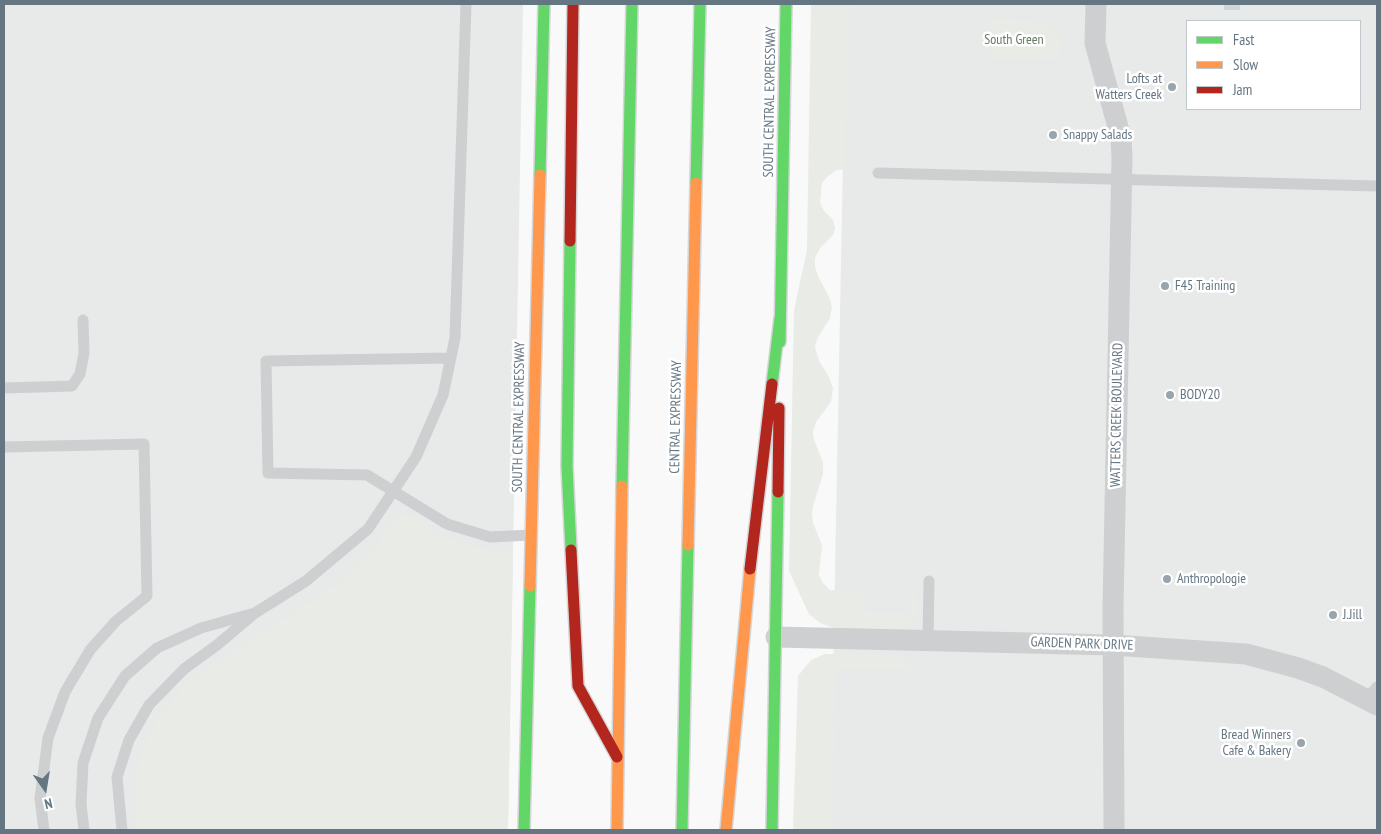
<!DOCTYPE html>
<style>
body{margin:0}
#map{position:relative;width:1381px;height:834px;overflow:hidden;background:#f9f9f9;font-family:"PT Sans Narrow",sans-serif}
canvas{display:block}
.frame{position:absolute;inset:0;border:5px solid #657683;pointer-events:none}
.legend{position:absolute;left:1186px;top:20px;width:175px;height:90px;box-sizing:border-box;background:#fff;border:1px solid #c1c8cd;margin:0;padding:6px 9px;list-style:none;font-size:15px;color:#657683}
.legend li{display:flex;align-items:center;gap:10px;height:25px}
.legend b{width:25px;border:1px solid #c1c8cd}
.north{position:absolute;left:20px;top:764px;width:50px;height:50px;-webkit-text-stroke:4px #fff;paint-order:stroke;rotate:167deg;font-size:14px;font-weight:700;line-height:20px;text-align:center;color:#657683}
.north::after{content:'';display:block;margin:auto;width:18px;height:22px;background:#657683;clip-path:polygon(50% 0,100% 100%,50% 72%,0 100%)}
</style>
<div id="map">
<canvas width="1381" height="834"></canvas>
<div class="frame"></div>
<ul class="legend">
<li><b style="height:6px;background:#63d668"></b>Fast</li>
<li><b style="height:6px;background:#ff974d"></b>Slow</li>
<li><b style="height:6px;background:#b3261e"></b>Jam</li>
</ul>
<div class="north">N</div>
</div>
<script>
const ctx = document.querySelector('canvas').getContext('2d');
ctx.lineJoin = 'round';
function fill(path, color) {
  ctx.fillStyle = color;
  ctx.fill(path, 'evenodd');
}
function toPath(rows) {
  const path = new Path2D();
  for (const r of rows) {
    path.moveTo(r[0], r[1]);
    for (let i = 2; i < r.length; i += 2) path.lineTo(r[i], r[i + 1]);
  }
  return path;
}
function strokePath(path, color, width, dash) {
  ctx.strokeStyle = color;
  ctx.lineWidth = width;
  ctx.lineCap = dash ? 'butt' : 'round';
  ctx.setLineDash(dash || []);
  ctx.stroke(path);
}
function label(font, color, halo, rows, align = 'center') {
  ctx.font = font + ' "PT Sans Narrow",sans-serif';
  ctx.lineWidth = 5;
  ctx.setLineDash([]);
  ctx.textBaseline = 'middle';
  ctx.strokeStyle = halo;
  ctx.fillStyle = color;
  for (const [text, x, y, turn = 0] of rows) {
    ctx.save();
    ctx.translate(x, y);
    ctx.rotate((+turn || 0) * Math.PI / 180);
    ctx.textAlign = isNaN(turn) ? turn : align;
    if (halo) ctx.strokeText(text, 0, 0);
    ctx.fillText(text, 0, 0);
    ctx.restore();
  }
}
fill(toPath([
 [4,4,523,4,508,830,4,830],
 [846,4,1377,4,1377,830,830,830],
 [1187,21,1360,21,1360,109,1187,109]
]), '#e8e9e9');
fill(toPath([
 [811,4,850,4,845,169,837,170,828,176,822,183,820,202,824,211,833,220,835,228,833,235,820,248,815,258,815,267,818,276,830,299,832,307,830,318,817,339,815,347,819,361,829,377,833,388,831,402,816,422,813,432,814,440,823,462,823,474,813,506,812,514,813,523,822,545,819,575,822,582,830,590,866,591,865,612,910,613,911,594,917,594,917,615,912,625,902,629,834,628,820,623,809,614,789,571,794,310,807,250],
 [992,18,1042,22,1050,26,1059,36,1062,46,1059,56,1052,60,991,59],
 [408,513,441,536,499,553,513,551,508,830,136,830,134,783,142,750,156,720,184,685,333,586,378,542,393,521],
 [825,654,901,655,906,659,913,669,835,669,833,830,793,830,798,676,811,660]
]), '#e8ebe6');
fill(toPath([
 [1224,4,1240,4,1240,10,1224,10]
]), '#ced6d9');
const fast = toPath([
 [540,175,544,4],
 [696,183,700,4],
 [570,241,567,466,571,550],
 [780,342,786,4],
 [772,384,780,318],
 [622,486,632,4],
 [524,830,530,586],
 [682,830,688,545],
 [772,830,778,492]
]);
const slow = toPath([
 [688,545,696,183],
 [530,586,540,175],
 [617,830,622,486],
 [726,830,750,569]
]);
const jam = toPath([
 [570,241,573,4],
 [778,492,779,408],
 [571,550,578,686,617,757],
 [750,569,772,384]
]);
strokePath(fast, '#d5d6d7', 14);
strokePath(slow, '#d5d6d7', 14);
strokePath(jam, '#d5d6d7', 14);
strokePath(toPath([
 [878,173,1377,186],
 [451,358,266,361,268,473,367,475,447,524,490,537,531,535],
 [4,388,72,386,80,374,84,353,83,320],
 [4,447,144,444,147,596,116,621,90,650,65,692,48,738,40,798,44,830],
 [928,640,929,581],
 [1366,699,1377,687],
 [84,830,81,804,83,763,98,718,125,676,157,648,201,628,251,614],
 [122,830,117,777,129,740,149,705,184,669,217,645,255,613,306,581,368,529,416,457,443,395,455,338,466,4]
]), '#cecfd0', 11);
strokePath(toPath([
 [1096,4,1095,43,1121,138,1122,158,1113,607,1114,830],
 [776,637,1113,645,1246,654,1298,668,1323,677,1377,705]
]), '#cecfd0', 21);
strokePath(fast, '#63d668', 11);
strokePath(slow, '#ff974d', 11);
strokePath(jam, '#b3261e', 11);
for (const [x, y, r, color] of [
 [1172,87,5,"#99a4ac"],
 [1053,135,5,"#99a4ac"],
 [1165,286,5,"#99a4ac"],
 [1170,395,5,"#99a4ac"],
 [1167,579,5,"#99a4ac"],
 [1333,615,5,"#99a4ac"],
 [1301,743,5,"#99a4ac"]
]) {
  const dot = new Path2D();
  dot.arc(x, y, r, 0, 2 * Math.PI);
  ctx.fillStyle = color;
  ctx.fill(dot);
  strokePath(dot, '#fff', 2);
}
label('14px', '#687a64', '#fff', [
 ["South Green",1014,40]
]);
label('14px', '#657683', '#fff', [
 ["Lofts at",1162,79,"right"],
 ["Watters Creek",1162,95,"right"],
 ["Snappy Salads",1063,135],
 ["F45 Training",1175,286],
 ["BODY20",1180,395],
 ["Anthropologie",1177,579],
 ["J.Jill",1343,615],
 ["Bread Winners",1291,735,"right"],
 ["Cafe & Bakery",1291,751,"right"]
], 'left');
label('14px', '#657683', '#fff', [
 ["SOUTH CENTRAL EXPRESSWAY",770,102,-89],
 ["WATTERS CREEK BOULEVARD",1117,415,-89],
 ["SOUTH CENTRAL EXPRESSWAY",519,417,-89],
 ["CENTRAL EXPRESSWAY",676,417,-89],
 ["GARDEN PARK DRIVE",1082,644,2]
]);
</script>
